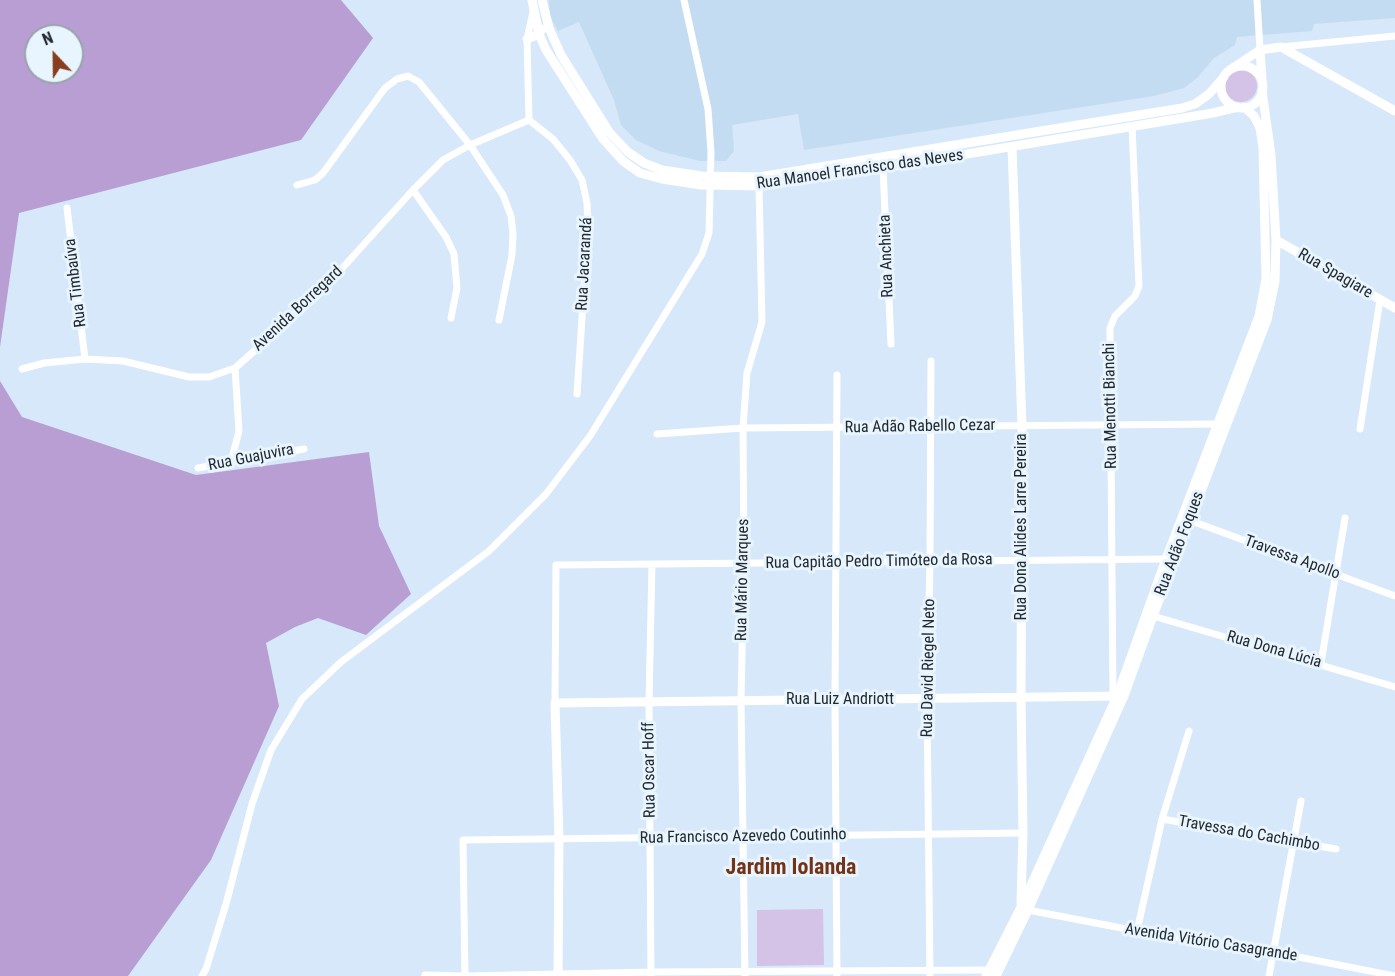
<!DOCTYPE html>
<meta charset="utf-8">
<style>
body{margin:0}
#map{position:relative;width:1395px;height:976px;overflow:hidden;background:#d6e8f9;font-family:"Roboto Condensed",sans-serif}
canvas{display:block}
.north{position:absolute;left:24px;top:24px;width:60px;height:60px;box-sizing:border-box;background:#e9f5fe;border:2px solid #99a3ab;border-radius:50%;rotate:338deg;font-size:16px;font-weight:700;line-height:24px;text-align:center;color:#21282e}
.north::after{content:'';display:block;margin:auto;width:21px;height:27px;background:#863e1f;clip-path:polygon(50% 0,100% 100%,50% 72%,0 100%)}
</style>
<div id="map">
<canvas width="1395" height="976"></canvas>
<div class="north">N</div>
</div>
<script>
const ctx = document.querySelector('canvas').getContext('2d');
ctx.lineJoin = 'round';
function fill(path, color) {
  ctx.fillStyle = color;
  ctx.fill(path, 'evenodd');
}
function toPath(rows) {
  const path = new Path2D();
  for (const r of rows) {
    if (r.length === 3) {
      path.moveTo(r[0] + r[2], r[1]);
      path.arc(r[0], r[1], r[2], 0, 2 * Math.PI);
      continue;
    }
    path.moveTo(r[0], r[1]);
    for (let i = 2; i < r.length; i += 2) path.lineTo(r[i], r[i + 1]);
  }
  return path;
}
function strokePath(path, color, width, dash) {
  ctx.strokeStyle = color;
  ctx.lineWidth = width;
  ctx.lineCap = dash ? 'butt' : 'round';
  ctx.setLineDash(dash || []);
  ctx.stroke(path);
}
function label(font, color, halo, rows, align = 'center') {
  ctx.font = font + ' "Roboto Condensed",sans-serif';
  ctx.lineWidth = 6;
  ctx.setLineDash([]);
  ctx.textBaseline = 'middle';
  ctx.strokeStyle = halo;
  ctx.fillStyle = color;
  for (const [text, x, y, turn = 0] of rows) {
    ctx.save();
    ctx.translate(x, y);
    ctx.rotate((+turn || 0) * Math.PI / 180);
    ctx.textAlign = isNaN(turn) ? turn : align;
    if (halo) ctx.strokeText(text, 0, 0);
    ctx.fillText(text, 0, 0);
    ctx.restore();
  }
}
fill(toPath([
 [549,0,1395,0,1395,18,1314,24,1312,31,1237,37,1235,45,1214,58,1198,77,1184,88,1154,96,804,150,798,114,732,125,734,151,726,161,700,161,659,151,636,140,621,125,614,100,579,22,558,31,550,16]
]), '#c4dcf1');
fill(toPath([
 [1241,86,16],
 [823,909,824,965,757,966,757,910]
]), '#d4c3e6');
fill(toPath([
 [0,0,341,0,373,38,301,140,19,213,0,347],
 [36,36,72,36,72,72,36,72],
 [0,381,22,417,196,475,369,452,379,526,411,594,366,635,318,618,295,627,266,643,279,706,211,860,128,976,0,976]
]), '#b89ed2');
strokePath(toPath([
 [1257,0,1260,50],
 [1281,47,1395,36],
 [529,120,553,139,570,160,582,180,587,203,588,227,577,394],
 [529,120,527,39,533,12],
 [883,168,891,344],
 [297,185,315,180,323,173,385,88,397,79,408,76,419,82,470,145,503,195,511,216,513,234,512,255,499,320],
 [413,190,446,237,454,254,457,288,451,318],
 [67,208,85,359],
 [22,369,44,363,85,359,123,361,189,377,209,377,235,368,318,295,413,190,443,160,470,145,529,120],
 [1360,429,1380,300],
 [657,434,743,428,1218,424],
 [231,462,239,431,235,368],
 [198,468,304,449],
 [1189,520,1395,596],
 [1153,616,1395,687],
 [1321,663,1345,518],
 [1113,696,1110,328,1115,316,1135,296,1139,286,1132,126],
 [555,703,556,565,1166,559],
 [1162,819,1336,849],
 [1028,910,1137,931,1273,952,1395,976],
 [1137,931,1162,819,1189,731],
 [425,975,461,976],
 [202,976,206,969,226,904,252,804,271,750,302,699,341,662,489,551,546,494,590,436,702,254,709,233,711,152,708,109,684,0],
 [465,976,463,840,1023,833],
 [468,976,651,972,989,970],
 [651,976,649,701,652,564],
 [745,976,741,700,744,564,743,428,747,373,762,322,759,186],
 [837,976,835,700,837,375],
 [930,976,927,699,930,560,931,361],
 [1269,976,1301,801]
]), '#fff', 7);
strokePath(toPath([
 [532,0,539,34,546,50,603,139,623,161,640,173,662,179,701,185,759,186,883,168,1213,113,1238,107],
 [542,0,549,28,561,55,609,132,628,152,644,163,662,170,702,176,759,177,1182,108,1195,104,1209,94,1224,77],
 [527,39,539,34,542,29],
 [1260,50,1262,79],
 [1242,87,21],
 [1233,68,1260,50,1281,47,1395,111],
 [1012,147,1022,426,1021,698,1023,833,1021,903],
 [1276,240,1395,308],
 [558,976,559,839,555,703,1122,696],
 [986,976,1021,907,1117,696,1166,559,1259,316,1266,279,1263,148,1260,128,1254,116,1244,107],
 [996,976,1028,910,1124,696,1153,616,1267,320,1275,281,1276,240,1271,155,1262,91]
]), '#fff', 9);
label('16px', '#21282e', '#e9f5fe', [
 ["Rua Manoel Francisco das Neves",860,170,-8],
 ["Rua Anchieta",887,256,-92],
 ["Rua Jacarandá",585,264,-87],
 ["Rua Spagiare",1335,274,30],
 ["Rua Timbaúva",76,283,-97],
 ["Avenida Borregard",298,309,-43],
 ["Rua Menotti Bianchi",1111,406,-91],
 ["Rua Adão Rabello Cezar",920,427,-1],
 ["Rua Guajuvira",251,458,-11],
 ["Rua Dona Alides Larre Pereira",1022,527,-90],
 ["Rua Adão Foques",1180,544,-69],
 ["Travessa Apollo",1292,558,20],
 ["Rua Capitão Pedro Timóteo da Rosa",879,562,-1],
 ["Rua Mário Marques",743,580,-89],
 ["Rua Dona Lúcia",1274,650,16],
 ["Rua David Riegel Neto",929,668,-89],
 ["Rua Luiz Andriott",840,700],
 ["Rua Oscar Hoff",650,770,-91],
 ["Travessa do Cachimbo",1249,834,10],
 ["Rua Francisco Azevedo Coutinho",743,837,-1],
 ["Avenida Vitório Casagrande",1211,943,9]
]);
label('bold 22px', '#743317', '#e9f5fe', [
 ["Jardim Iolanda",791,868]
]);
</script>
